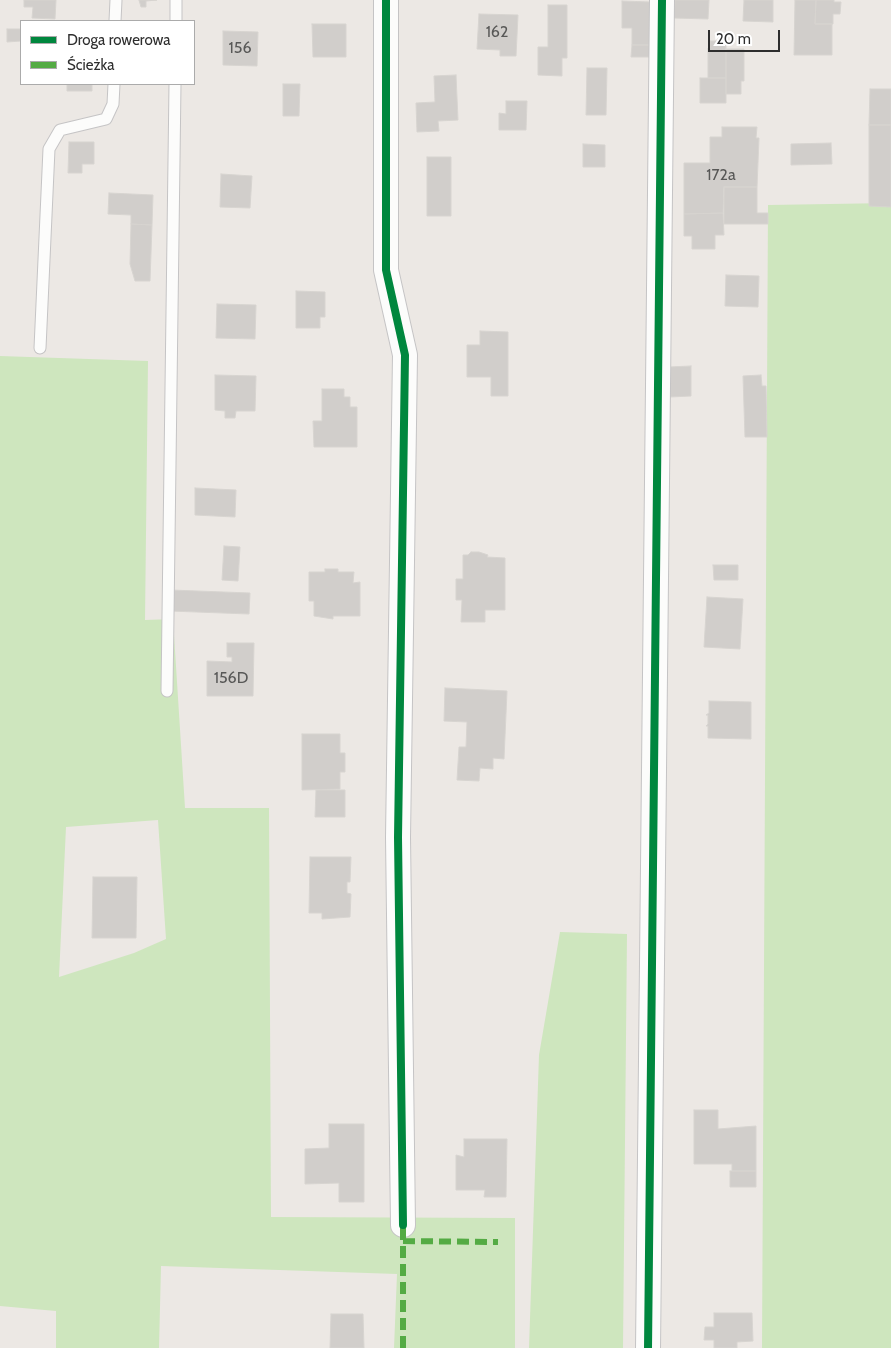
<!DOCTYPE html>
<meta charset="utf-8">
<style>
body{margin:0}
#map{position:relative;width:891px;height:1348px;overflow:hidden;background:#ece8e4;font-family:Cabin,sans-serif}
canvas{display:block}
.legend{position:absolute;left:20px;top:20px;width:175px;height:65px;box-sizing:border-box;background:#fff;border:1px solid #ababab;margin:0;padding:6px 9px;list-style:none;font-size:15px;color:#2e2e2e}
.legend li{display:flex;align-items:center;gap:10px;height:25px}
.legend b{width:25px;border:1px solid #ababab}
.scale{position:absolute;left:708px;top:30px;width:72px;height:22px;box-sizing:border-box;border:2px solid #2e2e2e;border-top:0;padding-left:6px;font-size:15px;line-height:18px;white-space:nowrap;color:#2e2e2e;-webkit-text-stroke:4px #fff;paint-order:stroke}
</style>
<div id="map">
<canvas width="891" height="1348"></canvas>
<ul class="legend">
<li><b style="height:6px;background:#00873e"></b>Droga rowerowa</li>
<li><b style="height:6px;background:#54ab44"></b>Ścieżka</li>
</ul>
<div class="scale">20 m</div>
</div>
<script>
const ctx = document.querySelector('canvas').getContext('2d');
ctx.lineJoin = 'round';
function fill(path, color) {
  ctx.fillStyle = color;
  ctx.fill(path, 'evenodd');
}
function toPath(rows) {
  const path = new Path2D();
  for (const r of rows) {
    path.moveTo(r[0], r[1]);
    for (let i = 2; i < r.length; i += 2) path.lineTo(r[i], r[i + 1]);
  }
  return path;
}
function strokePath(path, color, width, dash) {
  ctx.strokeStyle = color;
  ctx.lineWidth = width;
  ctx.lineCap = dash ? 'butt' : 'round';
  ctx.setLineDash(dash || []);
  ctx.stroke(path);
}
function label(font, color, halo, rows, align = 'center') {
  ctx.font = font + ' Cabin,sans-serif';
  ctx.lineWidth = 4;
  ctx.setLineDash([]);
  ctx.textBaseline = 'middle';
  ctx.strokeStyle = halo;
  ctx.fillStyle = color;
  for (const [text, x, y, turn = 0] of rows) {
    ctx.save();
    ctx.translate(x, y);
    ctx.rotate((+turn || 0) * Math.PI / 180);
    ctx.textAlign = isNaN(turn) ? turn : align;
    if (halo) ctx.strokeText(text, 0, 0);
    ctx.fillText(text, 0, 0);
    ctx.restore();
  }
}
fill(toPath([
 [891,203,891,1348,762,1348,768,205],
 [0,356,148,361,145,620,173,619,185,808,269,808,271,1217,515,1218,515,1348,394,1348,397,1274,161,1266,159,1348,56,1348,56,1311,0,1306],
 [158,820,166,939,134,953,59,977,66,827],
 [560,932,627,934,623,1348,529,1348,539,1055]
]), '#cee6be');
const building = toPath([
 [24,0,56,0,55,19,32,18,33,7,24,7,24,0],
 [139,0,157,0,146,1,146,7,141,7,139,0],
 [675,0,709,0,708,19,674,18,675,0],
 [744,0,773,0,773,22,743,21,744,0],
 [795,0,816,0,815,24,832,24,832,55,794,55,795,0],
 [816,0,834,0,834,2,841,2,840,14,833,14,833,24,815,24,816,0],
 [622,1,650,2,650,45,632,45,632,28,622,28,622,1],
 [548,5,567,5,567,58,562,58,562,76,538,75,538,47,548,47,548,5],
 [479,14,518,15,516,56,500,56,500,50,477,49,479,14],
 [312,24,346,24,346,57,313,57,312,24],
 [7,29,21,29,21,41,7,42,7,29],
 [223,31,258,32,257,66,223,65,223,31],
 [710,41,726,41,726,78,708,78,708,48,710,48,710,41],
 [632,45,650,45,649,57,631,57,632,45],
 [726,49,744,49,744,81,741,81,741,94,726,94,726,49],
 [587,68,607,68,606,115,586,115,587,68],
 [456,75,458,120,438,121,439,131,417,132,416,103,435,102,434,76,456,75],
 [700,78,726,78,726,103,700,103,700,78],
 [67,84,92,84,92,91,67,91,67,84],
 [283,84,300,84,299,116,283,116,283,84],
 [870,89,891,89,891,125,869,125,870,89],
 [506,101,527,101,526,130,499,130,499,113,506,114,506,101],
 [869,125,891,125,891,207,869,206,869,125],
 [722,127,757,127,756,138,759,138,757,187,724,187,723,213,684,214,684,163,710,163,710,137,722,137,722,127],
 [69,142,94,142,94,164,82,164,82,173,68,173,69,142],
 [831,143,832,164,791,165,791,144,831,143],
 [583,144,605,145,605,167,583,167,583,144],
 [427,157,451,157,451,216,427,216,427,157],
 [221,174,252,176,250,208,220,207,221,174],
 [724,187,757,187,757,213,768,213,768,224,724,224,724,187],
 [109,193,153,195,152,225,131,224,131,215,108,214,109,193],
 [723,213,724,235,715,235,715,249,692,249,692,236,684,236,684,214,723,213],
 [131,224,152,225,150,281,135,281,130,264,131,224],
 [726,275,759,276,758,307,725,306,726,275],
 [296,291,325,292,325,317,320,317,320,328,296,328,296,291],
 [217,304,256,305,255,339,216,338,217,304],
 [480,331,508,332,508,396,491,396,491,377,467,377,467,345,480,345,480,331],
 [691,366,691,396,670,397,669,367,691,366],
 [215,375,256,376,255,411,236,411,235,418,225,418,225,411,215,410,215,375],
 [761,375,762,386,766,386,767,437,745,437,743,376,761,375],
 [322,389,344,389,344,397,350,397,350,407,357,407,357,447,314,447,313,421,322,421,322,389],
 [195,488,236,490,235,517,195,515,195,488],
 [224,546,240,547,238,581,222,580,224,546],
 [471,552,479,552,488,555,487,557,505,558,505,610,485,610,485,622,461,622,462,600,456,600,456,579,463,579,463,555,468,555,471,552],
 [713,565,738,565,738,580,714,580,713,565],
 [325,569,338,569,338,572,354,572,353,583,360,582,360,616,333,616,333,619,314,616,314,601,309,601,309,572,325,572,325,569],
 [171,590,250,593,249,614,170,611,171,590],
 [707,597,743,599,740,649,704,647,707,597],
 [227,643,254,643,253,696,207,696,207,661,232,662,232,657,227,657,227,643],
 [445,688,507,691,504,759,493,758,493,769,480,768,479,781,457,780,459,747,466,747,467,722,444,721,445,688],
 [709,701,751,702,751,739,708,738,708,726,706,726,708,724,708,715,706,715,709,713,709,701],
 [302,734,340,734,340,753,345,753,345,772,340,772,340,789,302,790,302,734],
 [316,790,345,790,345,817,315,817,316,790],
 [310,857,351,857,350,882,347,882,347,893,351,894,350,917,322,919,322,913,309,913,310,857],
 [93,877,137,877,136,938,92,938,93,877],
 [694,1110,718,1110,718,1129,756,1126,756,1171,732,1171,732,1164,694,1164,694,1110],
 [329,1124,364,1124,364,1202,339,1202,339,1183,305,1184,305,1149,329,1148,329,1124],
 [464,1139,507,1139,506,1197,484,1197,485,1190,456,1190,456,1155,464,1157,464,1139],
 [730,1171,756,1171,756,1187,730,1187,730,1171],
 [714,1313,752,1313,753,1341,737,1342,737,1348,714,1348,714,1340,704,1340,705,1327,714,1327,714,1313],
 [331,1314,363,1314,364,1348,330,1348,331,1314]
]);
fill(building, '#d1cecb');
strokePath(building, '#d7d4d0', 1);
const lane = toPath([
 [115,21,116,0],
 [176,21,176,0],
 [40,348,49,149,60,130,106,119,113,104,114,84],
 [167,691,175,84]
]);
const street = toPath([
 [386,0,386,270,405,355,398,837,403,1225],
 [648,1348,662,0]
]);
strokePath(lane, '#c5c4c5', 13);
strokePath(street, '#c5c4c5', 26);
strokePath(lane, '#fcfcfb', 11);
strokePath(street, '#fcfcfb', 24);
strokePath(toPath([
 [403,1241,498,1242],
 [403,1348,403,1225]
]), '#54ab44', 6, [12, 6]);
strokePath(toPath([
 [386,0,386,270,405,355,398,837,403,1225],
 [648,1348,662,0]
]), '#00873e', 8);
label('16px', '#585857', null, [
 ["162",497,32],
 ["156",240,48],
 ["172a",721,175],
 ["156D",231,678]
]);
</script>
